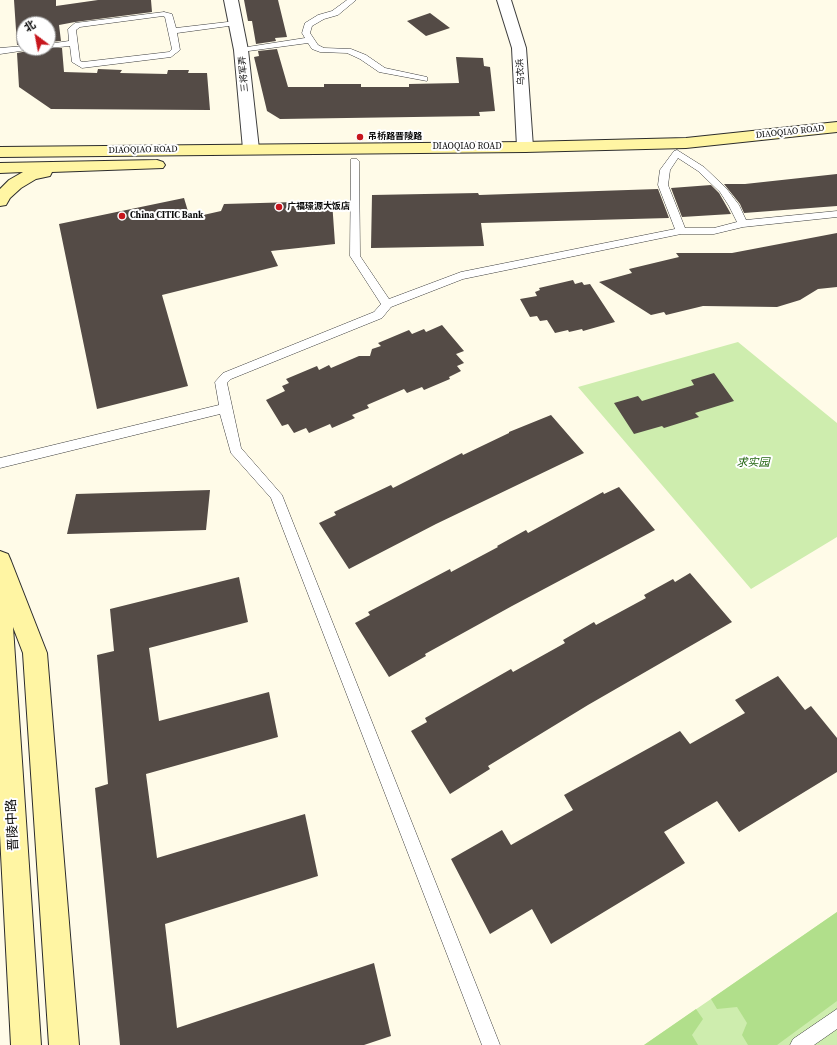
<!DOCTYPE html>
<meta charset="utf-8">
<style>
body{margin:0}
#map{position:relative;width:837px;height:1045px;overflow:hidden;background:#fffbe8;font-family:"Source Serif 4","Noto Sans SC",serif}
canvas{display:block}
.north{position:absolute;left:16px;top:16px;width:40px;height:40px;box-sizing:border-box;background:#fff;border:1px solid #9d9d9d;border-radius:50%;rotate:328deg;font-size:11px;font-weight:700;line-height:16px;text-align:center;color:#0a0a0a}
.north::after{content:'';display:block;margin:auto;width:14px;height:18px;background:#c7161d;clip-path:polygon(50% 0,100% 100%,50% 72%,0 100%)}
</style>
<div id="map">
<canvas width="837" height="1045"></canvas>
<div class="north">北</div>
</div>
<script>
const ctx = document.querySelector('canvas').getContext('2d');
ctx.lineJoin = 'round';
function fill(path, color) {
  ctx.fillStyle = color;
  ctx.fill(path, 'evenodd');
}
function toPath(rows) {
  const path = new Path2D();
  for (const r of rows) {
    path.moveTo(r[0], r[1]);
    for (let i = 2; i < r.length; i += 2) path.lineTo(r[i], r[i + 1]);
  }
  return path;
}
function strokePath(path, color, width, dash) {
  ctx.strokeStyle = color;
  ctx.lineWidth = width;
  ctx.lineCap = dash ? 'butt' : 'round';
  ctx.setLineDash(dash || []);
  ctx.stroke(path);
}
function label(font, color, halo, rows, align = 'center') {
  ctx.font = font + ' "Source Serif 4","Noto Sans SC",serif';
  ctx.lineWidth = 4;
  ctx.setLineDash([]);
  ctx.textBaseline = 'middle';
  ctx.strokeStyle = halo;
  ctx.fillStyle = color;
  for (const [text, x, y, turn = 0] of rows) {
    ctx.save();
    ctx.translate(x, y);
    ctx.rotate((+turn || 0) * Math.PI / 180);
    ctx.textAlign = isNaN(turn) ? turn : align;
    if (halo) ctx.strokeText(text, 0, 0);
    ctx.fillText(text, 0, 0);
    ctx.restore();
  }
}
fill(toPath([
 [738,342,837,423,837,537,751,589,578,387],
 [837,912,837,1045,644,1045,711,999]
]), '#ceedae');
fill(toPath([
 [837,912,837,1001,777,1045,748,1045,742,1035,747,1023,737,1007,717,1009,711,999],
 [696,1009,703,1019,692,1035,698,1045,644,1045]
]), '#b1df8b');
fill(toPath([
 [14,0,56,0,56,6,98,0,151,0,152,12,75,22,59,25,61,41,48,42,48,24,24,24,24,45,17,45],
 [244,0,278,0,287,37,275,38,276,41,256,44,252,21,248,21],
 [430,13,450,28,426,36,407,21],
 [32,48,62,48,64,72,97,73,98,69,122,70,120,73,167,74,168,70,189,70,188,73,207,73,210,110,51,109,19,87,17,53,28,51],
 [277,49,288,87,324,87,324,84,361,84,361,87,409,87,409,84,459,83,456,57,483,58,484,66,490,67,495,111,479,112,480,116,280,119,267,111,254,57,259,56,258,51],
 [837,174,837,206,744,213,740,204,724,184,745,184],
 [711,185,719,193,731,214,682,217,671,188],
 [658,189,669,218,481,223,484,246,371,248,372,195,478,193,479,195],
 [184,198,190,218,221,211,224,204,332,201,335,244,271,251,278,266,162,295,188,386,97,409,59,224],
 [837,233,837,287,818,289,800,300,777,307,703,306,666,315,664,312,651,315,599,282,632,273,629,269,679,257,676,253,732,253],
 [573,280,575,284,582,282,584,285,590,284,615,322,583,331,582,329,569,332,568,330,555,333,547,320,540,321,537,316,530,317,520,299,537,296,535,292,540,290,539,288],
 [442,325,464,351,456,354,464,363,457,366,461,371,449,377,450,379,424,390,422,387,407,393,404,389,367,405,369,408,352,415,355,418,332,428,330,424,309,433,306,428,294,433,288,424,282,426,266,400,285,391,282,386,289,383,286,379,317,366,319,370,329,365,331,368,359,356,370,356,372,349,381,346,378,343,409,330,412,334,424,329,426,332],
 [714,373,734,401,695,413,699,417,664,428,662,426,634,434,614,403,638,396,642,401,694,385,691,380],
 [551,415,584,453,436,524,349,569,319,523,336,515,334,512,391,485,393,488,462,453,463,455,509,433,509,432],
 [619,487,655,530,512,606,425,654,426,656,389,677,355,623,370,615,368,612,450,569,451,572,498,547,497,546,526,530,528,533,603,492,604,494],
 [210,490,206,530,67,534,76,494],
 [690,573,732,622,588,705,488,766,490,769,450,794,411,731,427,722,425,718,511,669,513,672,565,643,563,640,594,622,596,625,646,598,644,595,673,579,675,582],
 [239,577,248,622,149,648,159,721,269,692,278,737,146,774,157,858,305,814,318,876,165,924,177,1028,374,963,391,1036,364,1045,120,1045,95,788,108,784,97,655,114,651,110,609],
 [778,676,805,710,811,706,837,738,837,772,739,832,717,801,664,832,685,863,551,944,532,909,490,934,451,859,502,830,511,845,573,810,564,795,680,731,690,744,745,713,735,700]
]), '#544b46');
const lane = toPath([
 [347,0,356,0,338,15,324,19,312,26,310,33,318,45,324,48,351,49,366,55,385,68,427,77,427,81,379,72,360,59,347,53,320,52,312,49,308,43,241,52,237,50,241,48,305,38,302,33,305,23,318,15,332,11,347,0],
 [164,12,172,14,176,28,236,21,240,23,236,25,177,33,180,50,171,57,82,68,72,62,70,46,48,48,46,48,48,48,48,44,69,41,68,29,75,23,164,12],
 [163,16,165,17,172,49,169,52,83,62,80,61,76,30,80,27,163,16],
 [24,46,24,48,31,48,27,50,0,54,0,48,24,46],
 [677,150,704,167,726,188,739,205,746,220,837,211,837,217,743,227,714,234,681,234,463,279,391,307,382,318,231,379,227,383,241,448,282,495,500,1045,482,1045,271,498,231,453,220,414,0,468,0,458,219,405,215,382,223,373,374,312,381,304,350,256,351,159,357,159,359,161,360,256,389,299,461,272,675,229,658,185,660,170,674,151,677,150],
 [678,158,698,171,720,192,729,206,737,222,714,228,685,228,668,185,670,170,678,158],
 [837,1009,837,1029,814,1045,790,1045,793,1039,837,1009]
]);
const street = toPath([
 [224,0,238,0,248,50,259,149,257,152,251,154,245,152,243,149,234,50,224,0],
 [497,0,511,0,526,48,533,147,531,150,525,152,519,150,517,147,512,48,497,0]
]);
const secondary = toPath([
 [837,122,837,132,686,148,525,152,0,157,0,147,525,142,686,138,837,122],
 [157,160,163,162,165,165,163,168,52,172,50,176,36,179,21,188,10,198,6,205,0,206,0,189,9,180,23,172,0,173,0,163,157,160],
 [0,551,8,554,11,561,47,653,79,1045,49,1045,23,653,13,627,41,1045,11,1045,0,835,0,551]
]);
strokePath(lane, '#3d3d3d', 1);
strokePath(street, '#3d3d3d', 2);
strokePath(secondary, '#2c2c2c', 2);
fill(lane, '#fff');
fill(street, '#fff');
fill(secondary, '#fff5a3');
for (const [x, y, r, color] of [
 [360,137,4,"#c7161d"],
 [279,207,4,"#c7161d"],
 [122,216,4,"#c7161d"]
]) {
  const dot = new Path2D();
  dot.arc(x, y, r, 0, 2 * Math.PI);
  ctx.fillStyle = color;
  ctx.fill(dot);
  strokePath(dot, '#fff', 1.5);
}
label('9px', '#0a0a0a', '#fff', [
 ["乌衣浜",521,72,-93],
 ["三将军弄",244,74,-95],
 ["DIAOQIAO ROAD",790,132,-6],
 ["DIAOQIAO ROAD",467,147],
 ["DIAOQIAO ROAD",143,150,-1]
]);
label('bold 9px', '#0a0a0a', '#fff', [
 ["吊桥路晋陵路",368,137],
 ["广福璟源大饭店",287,207],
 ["China CITIC Bank",130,216]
], 'left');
label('italic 11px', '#266715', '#fff', [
 ["求实园",753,463]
]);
label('13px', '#0a0a0a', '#fff', [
 ["晋陵中路",13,825,-93]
]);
</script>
